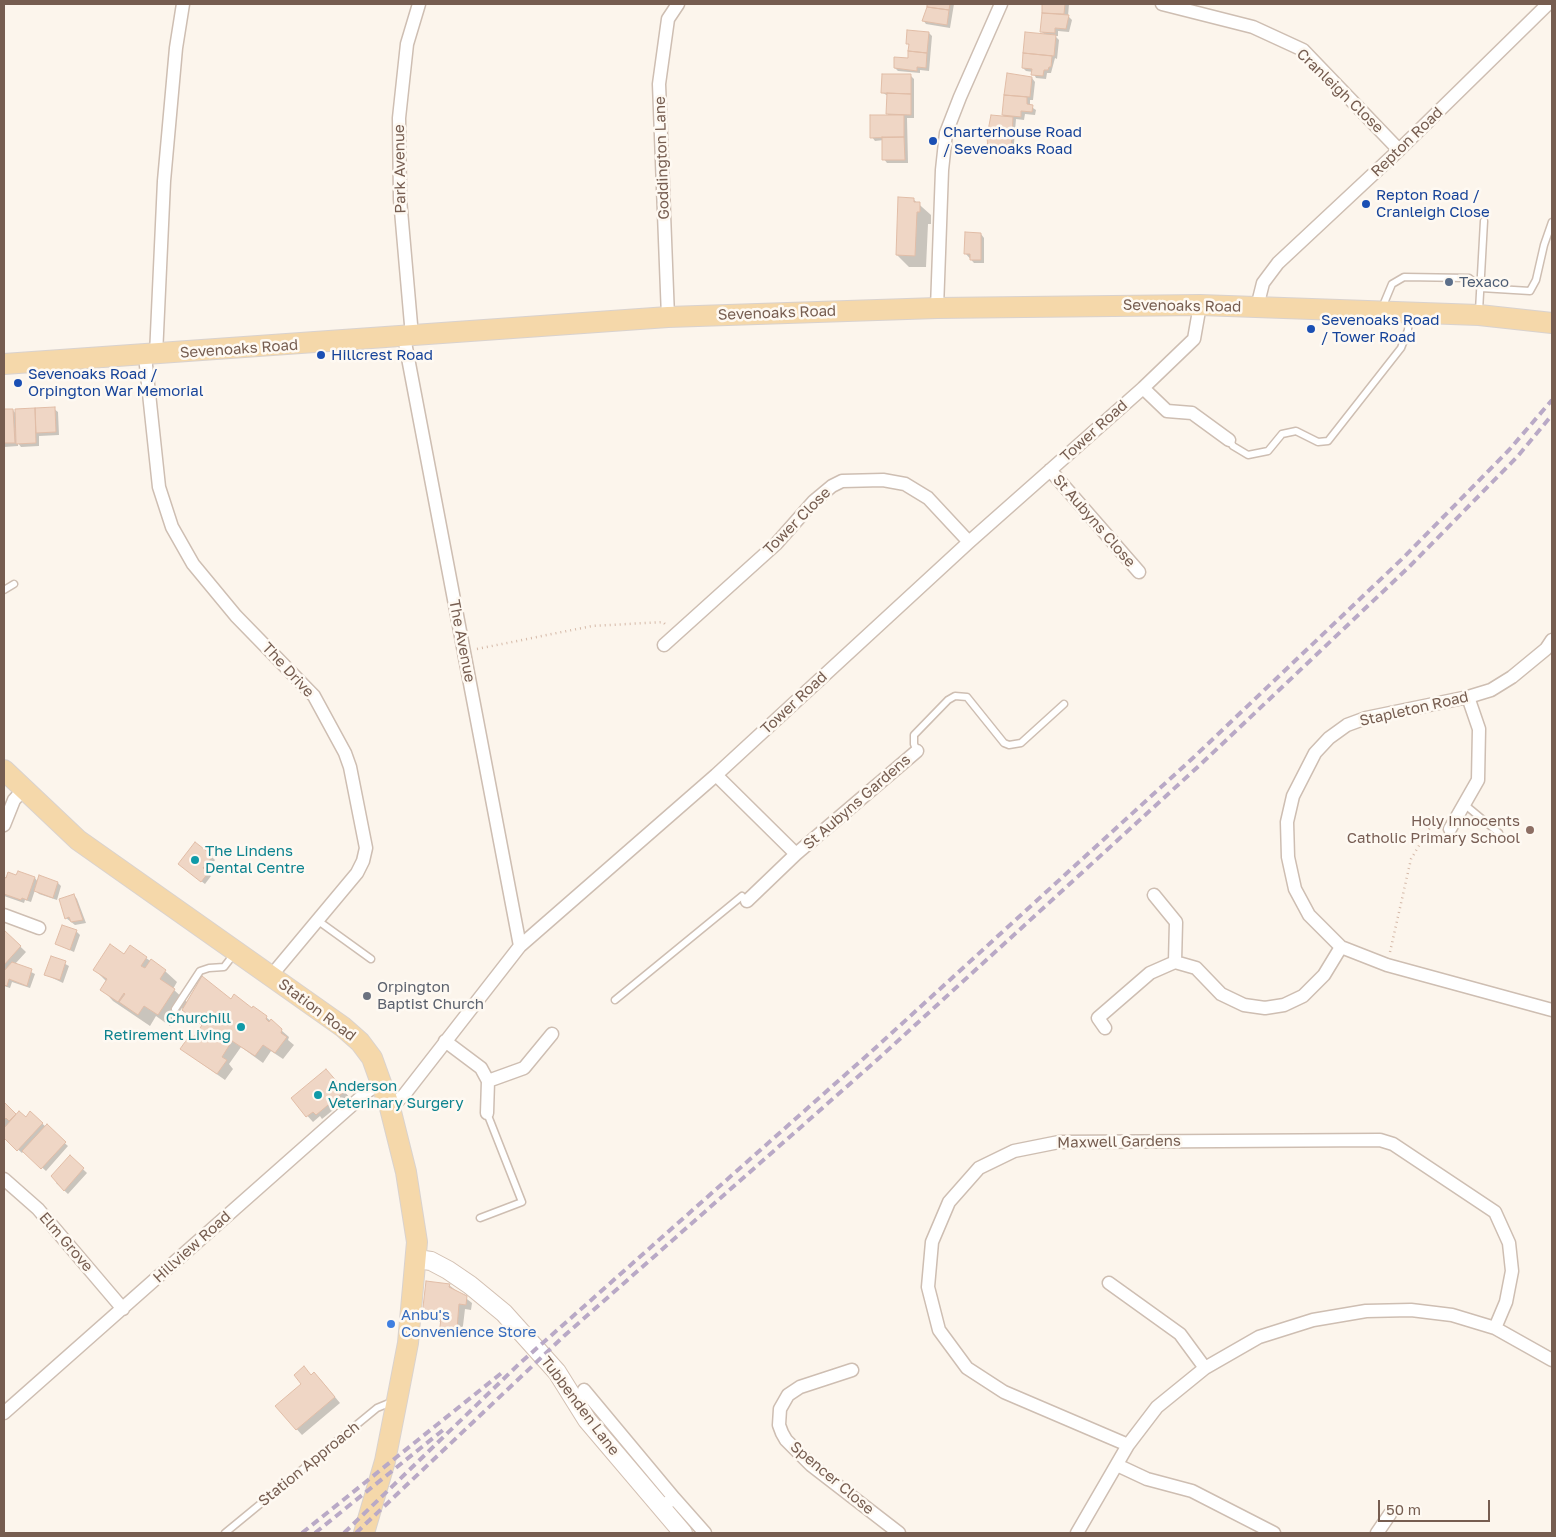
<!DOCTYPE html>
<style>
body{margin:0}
#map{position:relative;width:1556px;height:1537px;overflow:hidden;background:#fcf5ec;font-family:"Golos Text",sans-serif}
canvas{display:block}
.frame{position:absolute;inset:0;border:5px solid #765d50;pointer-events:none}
.scale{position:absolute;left:1378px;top:1500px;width:112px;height:22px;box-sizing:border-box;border:2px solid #765d50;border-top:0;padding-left:6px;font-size:15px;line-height:18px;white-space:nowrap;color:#765d50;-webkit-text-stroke:4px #fef9f2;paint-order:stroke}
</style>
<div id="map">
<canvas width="1556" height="1537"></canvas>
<div class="frame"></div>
<div class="scale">50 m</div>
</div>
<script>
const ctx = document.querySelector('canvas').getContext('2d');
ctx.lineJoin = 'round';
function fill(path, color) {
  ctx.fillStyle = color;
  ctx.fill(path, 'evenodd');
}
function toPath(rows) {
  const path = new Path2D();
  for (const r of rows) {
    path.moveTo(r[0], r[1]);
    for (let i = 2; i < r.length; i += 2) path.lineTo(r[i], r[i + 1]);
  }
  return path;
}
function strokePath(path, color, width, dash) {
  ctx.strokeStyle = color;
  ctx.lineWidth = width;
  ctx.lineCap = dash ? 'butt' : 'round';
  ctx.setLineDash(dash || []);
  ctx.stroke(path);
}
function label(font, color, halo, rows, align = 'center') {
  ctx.font = font + ' "Golos Text",sans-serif';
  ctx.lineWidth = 5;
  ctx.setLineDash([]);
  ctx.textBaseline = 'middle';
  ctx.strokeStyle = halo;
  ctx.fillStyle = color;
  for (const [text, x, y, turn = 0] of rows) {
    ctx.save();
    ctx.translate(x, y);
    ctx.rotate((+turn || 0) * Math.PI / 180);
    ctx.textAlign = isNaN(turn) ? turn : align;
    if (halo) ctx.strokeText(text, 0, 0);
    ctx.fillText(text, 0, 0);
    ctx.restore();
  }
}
fill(toPath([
 [929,4,954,4,950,28,926,24,923,20,924,15,927,15],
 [1044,4,1069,4,1068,16,1072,20,1069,32,1058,31,1058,36,1055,36,1059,40,1057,59,1055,58,1051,73,1047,73,1046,79,1036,78,1033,72,1026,71,1023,68,1026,33,1045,35,1041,31],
 [929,33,932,36,929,71,920,70,920,73,898,71,895,68,909,60,910,46,907,43],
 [1009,75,1032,78,1035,82,1033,100,1030,100,1030,106,1036,110,1035,115,1025,114,1024,120,1016,119,1013,155,993,154,989,150,1003,117],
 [911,76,914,79,914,118,907,118,908,163,887,163,884,159,884,140,875,141,872,137,888,116,888,96,883,93],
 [913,199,931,215,931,224,928,224,926,267,909,267,897,255],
 [981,234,984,238,984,263,974,263,965,253],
 [54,409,58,412,59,435,39,436,39,446,21,447,18,443,18,446,4,447,4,411,13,410,16,414,16,410],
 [212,857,215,860,206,872,211,876,205,884,183,867],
 [17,876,35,878,38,882,40,877,58,883,61,886,57,900,39,894,35,890,31,902,25,900,24,903,4,896,4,878],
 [74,895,77,899,86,923,75,925,66,918],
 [4,931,26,952,15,964,35,974,30,988,12,982,10,988,4,986],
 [76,931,80,935,74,952,56,944],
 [125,955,146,958,165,971,177,982,173,989,188,1003,202,978,231,1001,266,1017,289,1037,288,1040,294,1045,283,1059,271,1051,263,1063,241,1047,229,1064,233,1069,225,1080,181,1049,195,1039,203,1026,182,1008,170,1026,156,1016,150,1026,113,1001,102,989,107,982,95,970],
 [52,957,69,966,63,983,46,975],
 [332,1076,349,1097,322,1119,320,1116,313,1122,292,1099],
 [4,1104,17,1116,26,1118,30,1113,68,1146,46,1171,24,1151,22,1153,4,1137],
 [70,1157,87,1173,68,1194,56,1183],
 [449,1285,472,1303,471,1310,465,1309,462,1334,447,1333,442,1327,442,1322,429,1321,424,1315],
 [312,1376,320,1379,340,1403,302,1435,276,1406]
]), '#0003');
const building = toPath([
 [927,4,950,4,949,10,927,7,927,4],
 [1042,4,1065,4,1064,14,1042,13,1042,4],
 [927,7,949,10,947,25,922,21,927,7],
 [1042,13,1069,15,1066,29,1055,28,1055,33,1040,32,1042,13],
 [907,30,929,32,927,53,908,51,909,44,906,44,907,30],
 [1025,32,1056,35,1054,56,1023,53,1025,32],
 [908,51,927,53,926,68,917,67,917,71,894,68,894,57,908,58,908,51],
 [1023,53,1052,56,1051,67,1049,67,1048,70,1044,70,1043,76,1031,75,1032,69,1022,68,1023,53],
 [1007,73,1032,77,1030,97,1004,95,1007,73],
 [882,74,911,74,911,94,881,93,882,74],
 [887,93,911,94,911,115,886,114,887,93],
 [1004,95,1027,97,1027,104,1033,105,1032,112,1021,111,1021,117,1002,115,1004,95],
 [870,115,904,115,904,137,870,138,870,115],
 [991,115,1013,117,1012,138,987,136,991,115],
 [987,136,1012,138,1010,152,988,151,987,136],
 [882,137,904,137,905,160,882,160,882,137],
 [898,197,914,198,914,202,920,202,920,212,917,212,915,256,896,255,898,197],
 [965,232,981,233,981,260,970,260,970,254,964,254,965,232],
 [55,407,56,432,36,433,35,408,55,407],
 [35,408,36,443,16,444,15,409,35,408],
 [4,409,13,409,15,443,4,443,4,409],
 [195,842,213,856,203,868,209,872,201,882,178,864,195,842],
 [18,871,35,877,27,900,22,898,21,900,4,894,4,877,6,878,8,872,16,875,18,871],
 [39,875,58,882,53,898,34,891,39,875],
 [74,894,83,920,71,922,69,917,65,919,59,899,74,894],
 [62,925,77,930,70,950,55,944,62,925],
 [4,930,21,946,4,965,4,930],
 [110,944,124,954,130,945,147,957,141,966,145,968,151,959,166,970,160,979,175,989,158,1015,144,1006,138,1015,119,1002,125,994,124,993,118,1002,100,990,107,979,93,970,110,944],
 [51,956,66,961,60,980,44,975,51,956],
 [12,962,32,969,27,986,9,979,7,986,4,985,4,971,12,962],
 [202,976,231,999,234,994,252,1008,253,1006,267,1016,266,1019,269,1022,271,1019,282,1029,281,1033,287,1037,275,1053,263,1045,255,1056,232,1041,222,1057,227,1060,217,1074,180,1049,190,1035,194,1037,202,1025,182,1010,202,976],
 [326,1069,345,1091,316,1115,313,1112,306,1117,291,1098,326,1069],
 [4,1102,16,1114,9,1121,6,1118,4,1120,4,1102],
 [19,1111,26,1117,30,1111,43,1123,17,1151,4,1138,4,1128,19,1111],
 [47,1124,66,1142,41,1169,22,1151,47,1124],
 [70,1155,84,1168,64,1191,51,1176,70,1155],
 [426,1281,450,1284,449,1287,467,1296,466,1305,459,1304,457,1329,440,1327,441,1318,422,1316,426,1281],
 [304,1366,311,1375,314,1372,335,1397,296,1430,275,1406,301,1384,294,1375,304,1366]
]);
fill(building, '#efd6c5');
strokePath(building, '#e1bda7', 1);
const lane = toPath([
 [1382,308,1392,284,1404,277,1469,278,1481,288,1530,291,1536,280,1544,245,1552,222],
 [1479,311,1484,221],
 [1229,440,1233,446,1248,455,1268,451,1282,434,1296,431,1318,442,1328,441,1401,348,1408,330,1409,316],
 [4,590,14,584],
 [917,751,914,744,914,735,948,700,955,696,967,697,1004,743,1009,745,1021,743,1064,704],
 [1464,804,1499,833],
 [317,920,371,959],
 [615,1000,742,896,747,901],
 [175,1009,200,971,209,968,224,967,234,954],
 [480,1218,522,1202,487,1113],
 [225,1533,377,1408,394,1401]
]);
const street = toPath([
 [1162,4,1253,27,1303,50,1399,150],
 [1257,307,1263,283,1278,263,1399,150,1548,4],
 [937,308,942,170,946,133,960,97,1001,4],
 [668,317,659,84,668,19,678,4],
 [412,336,400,199,399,118,407,44,419,4],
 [404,337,520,946],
 [156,355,164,181,176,48,183,4],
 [145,356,159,487,172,527,193,564,236,616,314,696,345,753,350,767,366,848,363,861,357,873,271,976],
 [1143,388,1167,411,1192,413,1229,440],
 [1050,470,1139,572],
 [1552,640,1546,649,1512,677,1491,690,1468,697,1366,718,1347,725,1329,738,1315,753,1293,796,1287,822,1288,857,1295,889,1309,915,1341,947,1387,965,1552,1010],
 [664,645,776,544,814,501,832,486,842,481,883,480,905,484,928,498,969,542],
 [716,775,796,854],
 [4,825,14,800,23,790],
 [1450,829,1478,780,1479,729,1468,697],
 [1154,895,1176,922,1175,962],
 [747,901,796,854,917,751],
 [4,915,39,928],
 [1105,1028,1098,1018,1150,973,1175,962,1196,968,1221,994,1244,1005,1265,1008,1284,1005,1303,996,1324,975,1341,947],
 [445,1041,481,1068,488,1081,487,1113],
 [488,1081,524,1068,552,1034],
 [390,1108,404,1095,520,946,716,775,969,542,1143,388,1194,339,1200,305],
 [4,1179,38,1209,123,1309],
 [1109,1283,1180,1334,1205,1368],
 [852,1370,800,1387,788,1395,780,1409,779,1425,782,1433,786,1440,811,1465,899,1533],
 [584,1390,674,1498],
 [4,1413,368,1091,381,1082],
 [1128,1445,1004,1392,967,1368,939,1330,928,1287,932,1242,949,1202,979,1168,1014,1151,1059,1142,1380,1140,1393,1144,1495,1212,1509,1243,1512,1271,1506,1302,1495,1328],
 [1117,1465,1147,1479,1192,1491,1274,1533],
 [667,1503,674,1498,705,1533],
 [1077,1533,1128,1445,1157,1407,1205,1368,1259,1337,1313,1320,1366,1311,1411,1310,1452,1315,1495,1328,1552,1360],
 [1377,1533,1390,1514]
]);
const secondary = toPath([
 [417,1259,431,1261,448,1270,470,1285,504,1313,557,1372,587,1420,683,1533]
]);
const primary = toPath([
 [4,364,668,317,937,308,1200,305,1479,315,1552,323],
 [4,770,78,840,343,1027,360,1042,372,1058,390,1108,406,1172,417,1242,408,1343,397,1400,385,1461,364,1533]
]);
strokePath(lane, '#cebeb2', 9);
strokePath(street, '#cebeb2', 15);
strokePath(secondary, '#d3c0b2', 20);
strokePath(primary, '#d9d2ce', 22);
strokePath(toPath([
 [477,649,592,626,663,622,666,625],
 [1390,952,1411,859,1435,819,1439,821]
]), '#d5b9a8', 2.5, [1, 4]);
strokePath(lane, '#fff', 6);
strokePath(street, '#fff', 12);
strokePath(secondary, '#fff', 18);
strokePath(primary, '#f5d8aa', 20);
strokePath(toPath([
 [302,1533,504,1371],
 [315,1533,443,1430],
 [344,1533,519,1364,872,1051,1194,757,1403,558,1509,450,1552,400],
 [356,1533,564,1336,878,1059,1201,764,1410,566,1517,457,1552,415]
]), '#b9a9c6', 4, [8, 5]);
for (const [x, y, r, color] of [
 [933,141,5,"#1a4fb4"],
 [1366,204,5,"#1a4fb4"],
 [1449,282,5,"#5c6f8a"],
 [1311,329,5,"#1a4fb4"],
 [321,355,5,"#1a4fb4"],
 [18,383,5,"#1a4fb4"],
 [1530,830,5,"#8d6e63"],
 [195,860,5,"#0f9aa8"],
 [367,996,5,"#6b7280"],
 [241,1027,5,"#0f9aa8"],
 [318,1095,5,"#0f9aa8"],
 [391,1324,5,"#3f7fe0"]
]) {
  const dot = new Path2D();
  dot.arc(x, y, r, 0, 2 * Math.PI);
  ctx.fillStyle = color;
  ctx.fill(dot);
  strokePath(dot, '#fef9f2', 2);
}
label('15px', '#765d50', '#fef9f2', [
 ["Cranleigh Close",1340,91,44],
 ["Repton Road",1407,142,-44],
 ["Goddington Lane",662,158,-92],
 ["Park Avenue",400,169,-91],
 ["Sevenoaks Road",1182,306,1],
 ["Sevenoaks Road",777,313,-2],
 ["Sevenoaks Road",239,349,-4],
 ["Tower Road",1094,431,-42],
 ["Tower Close",797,521,-45],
 ["St Aubyns Close",1094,521,49],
 ["The Avenue",462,641,79],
 ["The Drive",288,670,47],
 ["Tower Road",794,703,-43],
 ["Stapleton Road",1414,709,-13],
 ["St Aubyns Gardens",857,802,-41],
 ["Station Road",317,1010,37],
 ["Maxwell Gardens",1119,1142,-1],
 ["Elm Grove",66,1242,49],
 ["Hillview Road",192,1247,-42],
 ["Tubbenden Lane",580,1406,53],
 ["Station Approach",309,1464,-39],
 ["Spencer Close",832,1478,40]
]);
label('15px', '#164399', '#fef9f2', [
 ["Charterhouse Road",943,132],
 ["/ Sevenoaks Road",943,149],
 ["Repton Road /",1376,195],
 ["Cranleigh Close",1376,212],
 ["Sevenoaks Road",1321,320],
 ["/ Tower Road",1321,337],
 ["Hillcrest Road",331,355],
 ["Sevenoaks Road /",28,374],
 ["Orpington War Memorial",28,391]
], 'left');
label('15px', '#4e5e75', '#fef9f2', [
 ["Texaco",1459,282]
], 'left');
label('15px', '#785e54', '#fef9f2', [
 ["Holy Innocents",1520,821],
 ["Catholic Primary School",1520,838]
], 'right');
label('15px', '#0d838f', '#fef9f2', [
 ["The Lindens",205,851],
 ["Dental Centre",205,868],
 ["Churchill",231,1018,"right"],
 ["Retirement Living",231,1035,"right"],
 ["Anderson",328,1086],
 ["Veterinary Surgery",328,1103]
], 'left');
label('15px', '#5b616d', '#fef9f2', [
 ["Orpington",377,987],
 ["Baptist Church",377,1004]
], 'left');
label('15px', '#366cbe', '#fef9f2', [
 ["Anbu's",401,1315],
 ["Convenience Store",401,1332]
], 'left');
</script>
